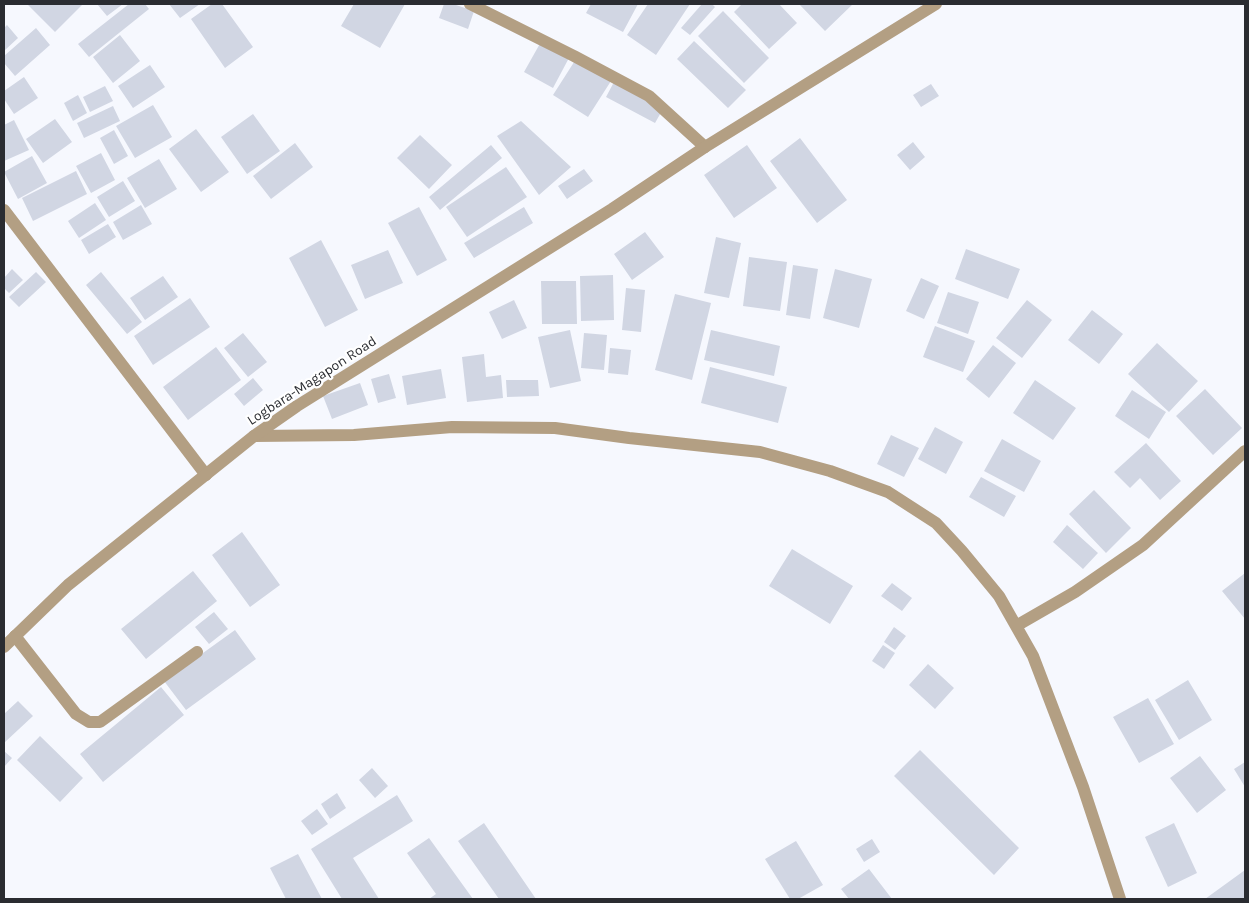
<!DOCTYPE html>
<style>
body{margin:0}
#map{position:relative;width:1249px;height:903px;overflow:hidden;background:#f6f8fe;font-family:Karla,sans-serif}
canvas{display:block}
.frame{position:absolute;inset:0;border:5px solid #2a2c31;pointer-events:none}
</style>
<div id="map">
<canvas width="1249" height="903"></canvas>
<div class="frame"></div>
</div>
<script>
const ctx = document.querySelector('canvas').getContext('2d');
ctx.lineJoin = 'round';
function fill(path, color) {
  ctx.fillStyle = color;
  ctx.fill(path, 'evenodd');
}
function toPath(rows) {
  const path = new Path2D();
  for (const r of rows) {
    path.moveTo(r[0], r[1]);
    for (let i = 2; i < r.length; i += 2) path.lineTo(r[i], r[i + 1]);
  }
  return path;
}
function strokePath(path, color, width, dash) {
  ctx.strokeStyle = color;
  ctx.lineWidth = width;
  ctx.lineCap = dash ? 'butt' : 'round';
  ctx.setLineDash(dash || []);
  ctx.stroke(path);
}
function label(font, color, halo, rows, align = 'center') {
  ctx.font = font + ' Karla,sans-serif';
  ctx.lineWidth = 4.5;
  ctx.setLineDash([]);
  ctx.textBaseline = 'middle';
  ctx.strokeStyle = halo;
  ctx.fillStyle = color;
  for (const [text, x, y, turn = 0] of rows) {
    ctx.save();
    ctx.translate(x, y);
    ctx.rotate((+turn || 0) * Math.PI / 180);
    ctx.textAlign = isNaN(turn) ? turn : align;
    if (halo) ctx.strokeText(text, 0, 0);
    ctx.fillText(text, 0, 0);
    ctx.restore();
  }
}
fill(toPath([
 [27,4,83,4,55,32],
 [97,4,123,4,107,16],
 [129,4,145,4,149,9,89,57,78,44],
 [169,4,200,4,180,18],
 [212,4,222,4,253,47,225,68,191,19],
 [354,4,405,4,380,48,341,26],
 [444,4,453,4,474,11,468,29,439,18],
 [591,4,638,4,623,32,586,13],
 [648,4,690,4,656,55,627,35],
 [702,4,712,4,715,7,690,35,681,28],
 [742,4,779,4,797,23,769,49,734,12],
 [799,4,853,4,825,31],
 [723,11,769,58,744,83,698,36],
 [7,25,18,38,4,51,4,28],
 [36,28,50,45,15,76,4,63,4,56],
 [120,35,140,61,113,83,93,57],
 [542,40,570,56,553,88,524,72],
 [694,41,746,90,728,108,677,59],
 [576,59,611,81,588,117,553,95],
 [150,65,165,87,133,108,118,86],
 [24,77,38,98,14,114,4,99,4,91],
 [614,82,663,109,655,123,606,97],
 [931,84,939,96,921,107,913,95],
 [105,86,113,101,90,112,83,97],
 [78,95,87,113,73,121,64,103],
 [153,105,172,137,135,158,116,126],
 [113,106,120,121,84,138,77,123],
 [253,114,280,151,247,174,221,137],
 [55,119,72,142,43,163,26,139],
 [14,120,29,150,4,161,4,125],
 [521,121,571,167,539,195,497,136],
 [196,129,229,172,201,192,169,149],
 [114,130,128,156,114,164,100,138],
 [420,135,452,165,429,189,397,158],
 [800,138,847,200,817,223,770,161],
 [913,142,925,157,910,170,897,155],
 [295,143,313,167,271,199,253,176],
 [491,145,502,158,440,210,429,197],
 [747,145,777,188,734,218,704,175],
 [101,153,115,180,91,193,76,166],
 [32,156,47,183,18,199,4,172],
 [159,159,177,189,145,208,127,178],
 [506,167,527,197,467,237,446,207],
 [584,169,593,181,567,199,558,186],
 [76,171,87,194,33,221,22,198],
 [123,181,135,201,109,217,97,197],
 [95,203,106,220,79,238,68,221],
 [141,205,152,224,123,240,113,222],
 [419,207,447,260,417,276,388,223],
 [524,207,533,223,474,258,464,243],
 [108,224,116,237,89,254,81,240],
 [645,232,664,257,632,280,614,254],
 [716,237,741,243,729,298,704,293],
 [321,240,358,310,325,327,289,258],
 [966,249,1020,269,1008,299,955,279],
 [388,250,403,283,365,299,351,265],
 [749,257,787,262,780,311,743,306],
 [793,265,818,269,810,319,786,315],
 [12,269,23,280,9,293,4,288,4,278],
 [835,269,872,279,859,328,823,318],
 [36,272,46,282,19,307,9,297],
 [101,272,142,322,127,334,86,285],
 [613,275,614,320,581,321,580,276],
 [163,276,178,297,145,320,130,298],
 [921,278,939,286,924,319,906,311],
 [541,281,576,281,577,324,542,324],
 [626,288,645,290,641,332,622,330],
 [948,292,979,302,968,334,937,323],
 [675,294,711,303,692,380,655,370],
 [190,298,210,327,153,365,134,336],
 [514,300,527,328,502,339,489,312],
 [1027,300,1052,320,1022,358,996,338],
 [1092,310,1123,334,1099,364,1068,340],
 [935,326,975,341,963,372,923,357],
 [570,330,581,381,550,388,538,337],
 [711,330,780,346,774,376,704,360],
 [243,333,267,362,248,377,224,348],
 [584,333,607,335,604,370,581,368],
 [1157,343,1198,381,1169,412,1128,374],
 [993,345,1016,363,989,398,966,379],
 [216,347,241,380,188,420,163,387],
 [610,348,631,350,628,375,608,373],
 [484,354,486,377,501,375,503,398,467,402,462,357],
 [710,367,787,387,778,423,701,403],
 [441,369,446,398,407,405,402,376],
 [389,374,396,398,378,403,371,379],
 [253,378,263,390,244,406,234,394],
 [506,380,538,380,539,396,507,397],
 [1035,380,1076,408,1053,440,1013,413],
 [360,383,368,405,332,419,323,396],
 [1205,389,1242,428,1213,455,1176,416],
 [1132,390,1166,412,1149,439,1115,416],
 [935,427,963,442,946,474,918,459],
 [891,435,919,448,904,477,877,464],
 [1002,439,1041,461,1024,492,984,471],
 [1146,443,1181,481,1160,500,1140,478,1130,488,1114,472],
 [981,477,1016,496,1004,517,969,497],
 [1094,490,1131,528,1106,553,1069,514],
 [1067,525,1098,553,1083,569,1053,542],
 [242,532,280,585,250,607,212,555],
 [792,549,853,586,830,624,769,586],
 [193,571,217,601,146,659,121,629],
 [1245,573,1245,619,1222,591],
 [892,583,912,598,902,611,881,596],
 [214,612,228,629,209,644,195,627],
 [894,627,906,636,895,650,884,642],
 [235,630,256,659,186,710,164,681],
 [883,645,895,653,884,669,872,661],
 [928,664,954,688,935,709,909,685],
 [1188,680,1212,720,1179,740,1155,700],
 [161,687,184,715,103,782,80,754],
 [1148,698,1174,744,1139,763,1113,717],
 [18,701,33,716,4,743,4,714],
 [40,736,83,778,60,802,17,760],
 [920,750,1019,848,994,875,894,776],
 [4,751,12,758,4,767],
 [1200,756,1226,790,1197,813,1170,778],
 [1245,762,1245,787,1234,769],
 [372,768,388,786,375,798,359,780],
 [337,793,346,808,330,819,321,804],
 [397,795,413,821,353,858,379,899,342,899,311,849],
 [317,809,328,824,312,835,301,821],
 [484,823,536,899,499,899,458,841],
 [1174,823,1197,873,1168,887,1145,837],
 [429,838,473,899,429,899,436,894,407,853],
 [872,839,880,852,864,862,856,849],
 [796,841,823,885,798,899,790,899,765,859],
 [298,854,322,899,286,899,270,868],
 [869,869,892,899,849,899,841,889],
 [1245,870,1245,899,1205,899]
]), '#d1d6e3');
strokePath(toPath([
 [15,636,76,714,89,722,100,722,197,652]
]), '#b39f83', 12);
strokePath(toPath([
 [470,4,574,56,649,96,705,147],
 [4,210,206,475],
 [254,436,354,435,452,427,555,428,629,438,760,452,830,471,888,492,936,523,962,551,999,596,1033,656,1083,787,1120,899],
 [1016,626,1075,592,1143,545,1245,451]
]), '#b39f83', 12);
strokePath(toPath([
 [4,647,68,585,254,436,297,406,612,209,705,147,936,4]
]), '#b39f83', 12);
label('14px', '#2a2c31', '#fff', [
 ["Logbara-Magapon Road",312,381,-33]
]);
</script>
